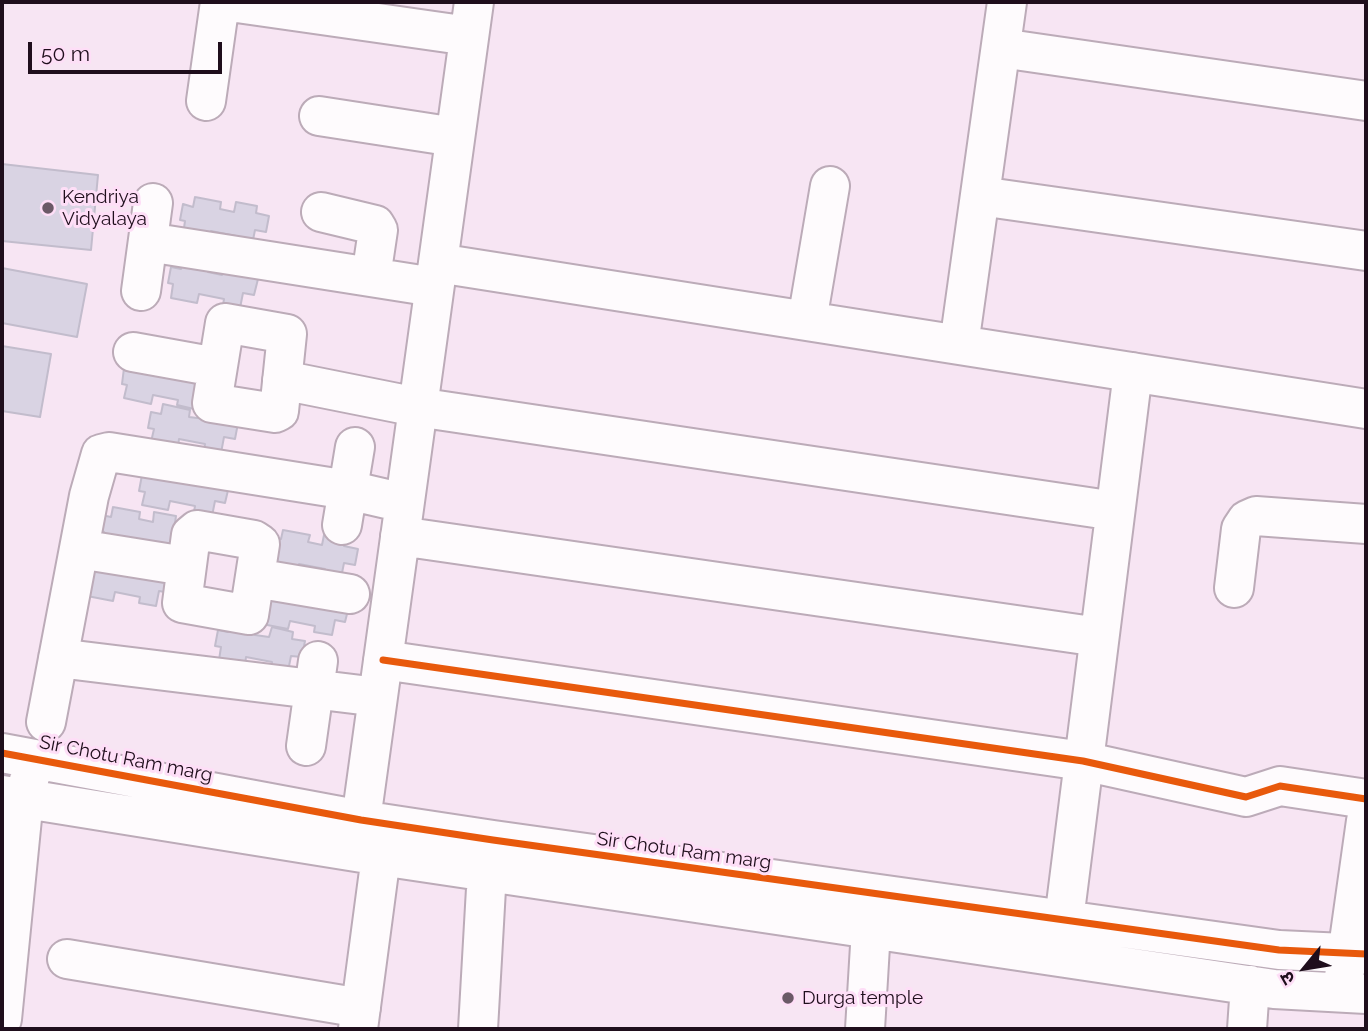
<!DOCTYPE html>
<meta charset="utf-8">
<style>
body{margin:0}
#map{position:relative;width:1368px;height:1031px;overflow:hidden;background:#f7e5f3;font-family:Raleway,"Noto Sans Devanagari",sans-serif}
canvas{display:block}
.frame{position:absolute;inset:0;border:4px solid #1f0e1c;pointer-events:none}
.north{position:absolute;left:1270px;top:933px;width:70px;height:70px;-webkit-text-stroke:5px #fedef7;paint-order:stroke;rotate:240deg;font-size:19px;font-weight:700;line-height:28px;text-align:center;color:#1f0e1c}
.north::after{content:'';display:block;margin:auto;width:24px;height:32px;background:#1f0e1c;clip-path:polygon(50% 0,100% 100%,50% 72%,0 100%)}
.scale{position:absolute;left:28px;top:42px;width:194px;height:32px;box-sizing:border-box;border:4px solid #1f0e1c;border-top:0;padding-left:9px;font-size:21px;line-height:24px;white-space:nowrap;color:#1f0e1c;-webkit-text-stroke:5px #fedef7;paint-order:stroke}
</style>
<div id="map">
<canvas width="1368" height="1031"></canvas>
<div class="frame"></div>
<div class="north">उ</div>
<div class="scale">50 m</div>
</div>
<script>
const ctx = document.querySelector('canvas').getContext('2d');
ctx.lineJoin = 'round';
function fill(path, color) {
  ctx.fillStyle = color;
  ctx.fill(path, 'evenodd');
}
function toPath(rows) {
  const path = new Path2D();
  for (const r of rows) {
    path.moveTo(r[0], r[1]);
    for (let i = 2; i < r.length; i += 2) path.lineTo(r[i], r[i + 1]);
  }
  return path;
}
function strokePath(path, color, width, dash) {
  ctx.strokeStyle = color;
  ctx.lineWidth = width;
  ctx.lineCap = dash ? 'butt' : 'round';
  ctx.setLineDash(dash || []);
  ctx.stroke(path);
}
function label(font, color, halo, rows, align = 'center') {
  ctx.font = font + ' Raleway,sans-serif';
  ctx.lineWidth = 6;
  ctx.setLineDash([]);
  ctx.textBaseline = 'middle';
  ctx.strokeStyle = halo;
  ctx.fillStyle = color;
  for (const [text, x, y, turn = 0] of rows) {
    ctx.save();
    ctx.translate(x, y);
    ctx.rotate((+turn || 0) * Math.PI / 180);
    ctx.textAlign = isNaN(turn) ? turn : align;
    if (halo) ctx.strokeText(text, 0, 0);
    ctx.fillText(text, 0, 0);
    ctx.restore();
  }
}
const building = toPath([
 [2,164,98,175,91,250,2,241,2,164],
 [195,197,221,202,220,209,234,212,236,202,257,206,256,213,269,216,266,232,255,230,252,245,235,242,236,236,211,231,209,240,183,235,185,221,180,220,183,204,193,207,195,197],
 [183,260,209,265,208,272,222,275,224,265,258,279,254,295,243,293,240,308,223,305,224,299,199,294,197,303,171,298,173,284,168,283,171,267,181,269,183,260],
 [2,268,87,284,77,337,2,323,2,268],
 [2,346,51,354,40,417,2,411,2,346],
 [124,368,211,379,194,409,177,405,178,400,153,395,151,404,124,398,127,385,122,384,124,368],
 [163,404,190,410,189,417,238,423,235,439,224,437,221,453,204,450,205,444,179,439,178,447,151,442,154,429,148,428,151,412,161,414,163,404],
 [142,475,229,486,225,503,215,501,212,516,194,512,195,506,170,501,168,510,142,505,145,492,139,491,142,475],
 [113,507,140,512,139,519,153,522,154,512,176,516,175,523,188,526,185,542,155,546,101,545,104,532,98,530,101,515,111,517,113,507],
 [283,530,310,535,308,542,322,545,324,535,346,539,344,546,358,549,355,565,344,563,341,578,324,575,325,569,299,564,298,573,271,567,271,537,281,539,283,530],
 [86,566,173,577,170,593,159,591,156,606,139,603,140,597,115,592,113,601,87,596,86,566],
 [273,587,349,606,345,622,335,620,332,635,314,632,315,626,290,621,288,629,262,624,273,587],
 [230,623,257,628,255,635,269,637,272,627,293,632,292,639,305,641,302,657,291,656,288,671,271,668,272,662,246,657,245,665,219,660,221,647,215,646,218,630,228,632,230,623]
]);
fill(building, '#d9d3e3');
strokePath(building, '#c2bccc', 2);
const minor = toPath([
 [230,2,469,36],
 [1001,48,1366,101],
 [206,101,220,2],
 [319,116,455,137],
 [980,196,1366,251],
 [321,212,375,225,378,230,371,277],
 [148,242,434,287],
 [438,263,1366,409],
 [141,291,153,203],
 [807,321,830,186],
 [225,323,287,334,279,411,275,413,212,403,225,323],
 [959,345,1007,2],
 [133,352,216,367],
 [282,380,417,407,1115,511],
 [342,525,355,447],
 [197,530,254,540,260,544,249,615,182,603,191,535,197,530],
 [400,536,1099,637],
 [79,549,185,566],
 [255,578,350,594],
 [1234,588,1241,529,1247,520,1256,516,1366,524],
 [58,658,378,697],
 [383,660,1083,761,1246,797,1280,786,1366,799],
 [46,722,89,496,101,454,109,452,348,490,404,503],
 [306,746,318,661],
 [2,753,361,820,493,840,1279,950,1366,954],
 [2,795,381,856,1274,989,1366,994],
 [361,820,474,2],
 [1064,920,1133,372],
 [67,959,361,1008],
 [1344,977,1366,821],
 [2,1019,24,798,31,773],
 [358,1029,381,856],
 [478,1029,487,871],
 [865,1029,871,929],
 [1247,1029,1250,985]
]);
strokePath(minor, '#bcabb8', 42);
strokePath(minor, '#fefbfd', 38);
strokePath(toPath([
 [383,660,1083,761,1246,797,1280,786,1366,799],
 [2,753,361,820,493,840,1279,950,1366,954]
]), '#e8590c', 7);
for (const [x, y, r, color] of [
 [48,208,7,"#6b5967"],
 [788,998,7,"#6b5967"]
]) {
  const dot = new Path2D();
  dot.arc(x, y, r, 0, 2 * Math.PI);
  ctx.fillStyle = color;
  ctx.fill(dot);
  strokePath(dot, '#fedef7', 2.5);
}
label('19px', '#1f0e1c', '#fedef7', [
 ["Kendriya",62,197],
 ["Vidyalaya",62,219],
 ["Durga temple",802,998]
], 'left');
label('19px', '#1f0e1c', '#fedef7', [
 ["Sir Chotu Ram marg",126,759,11],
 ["Sir Chotu Ram marg",684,851,8]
]);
</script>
